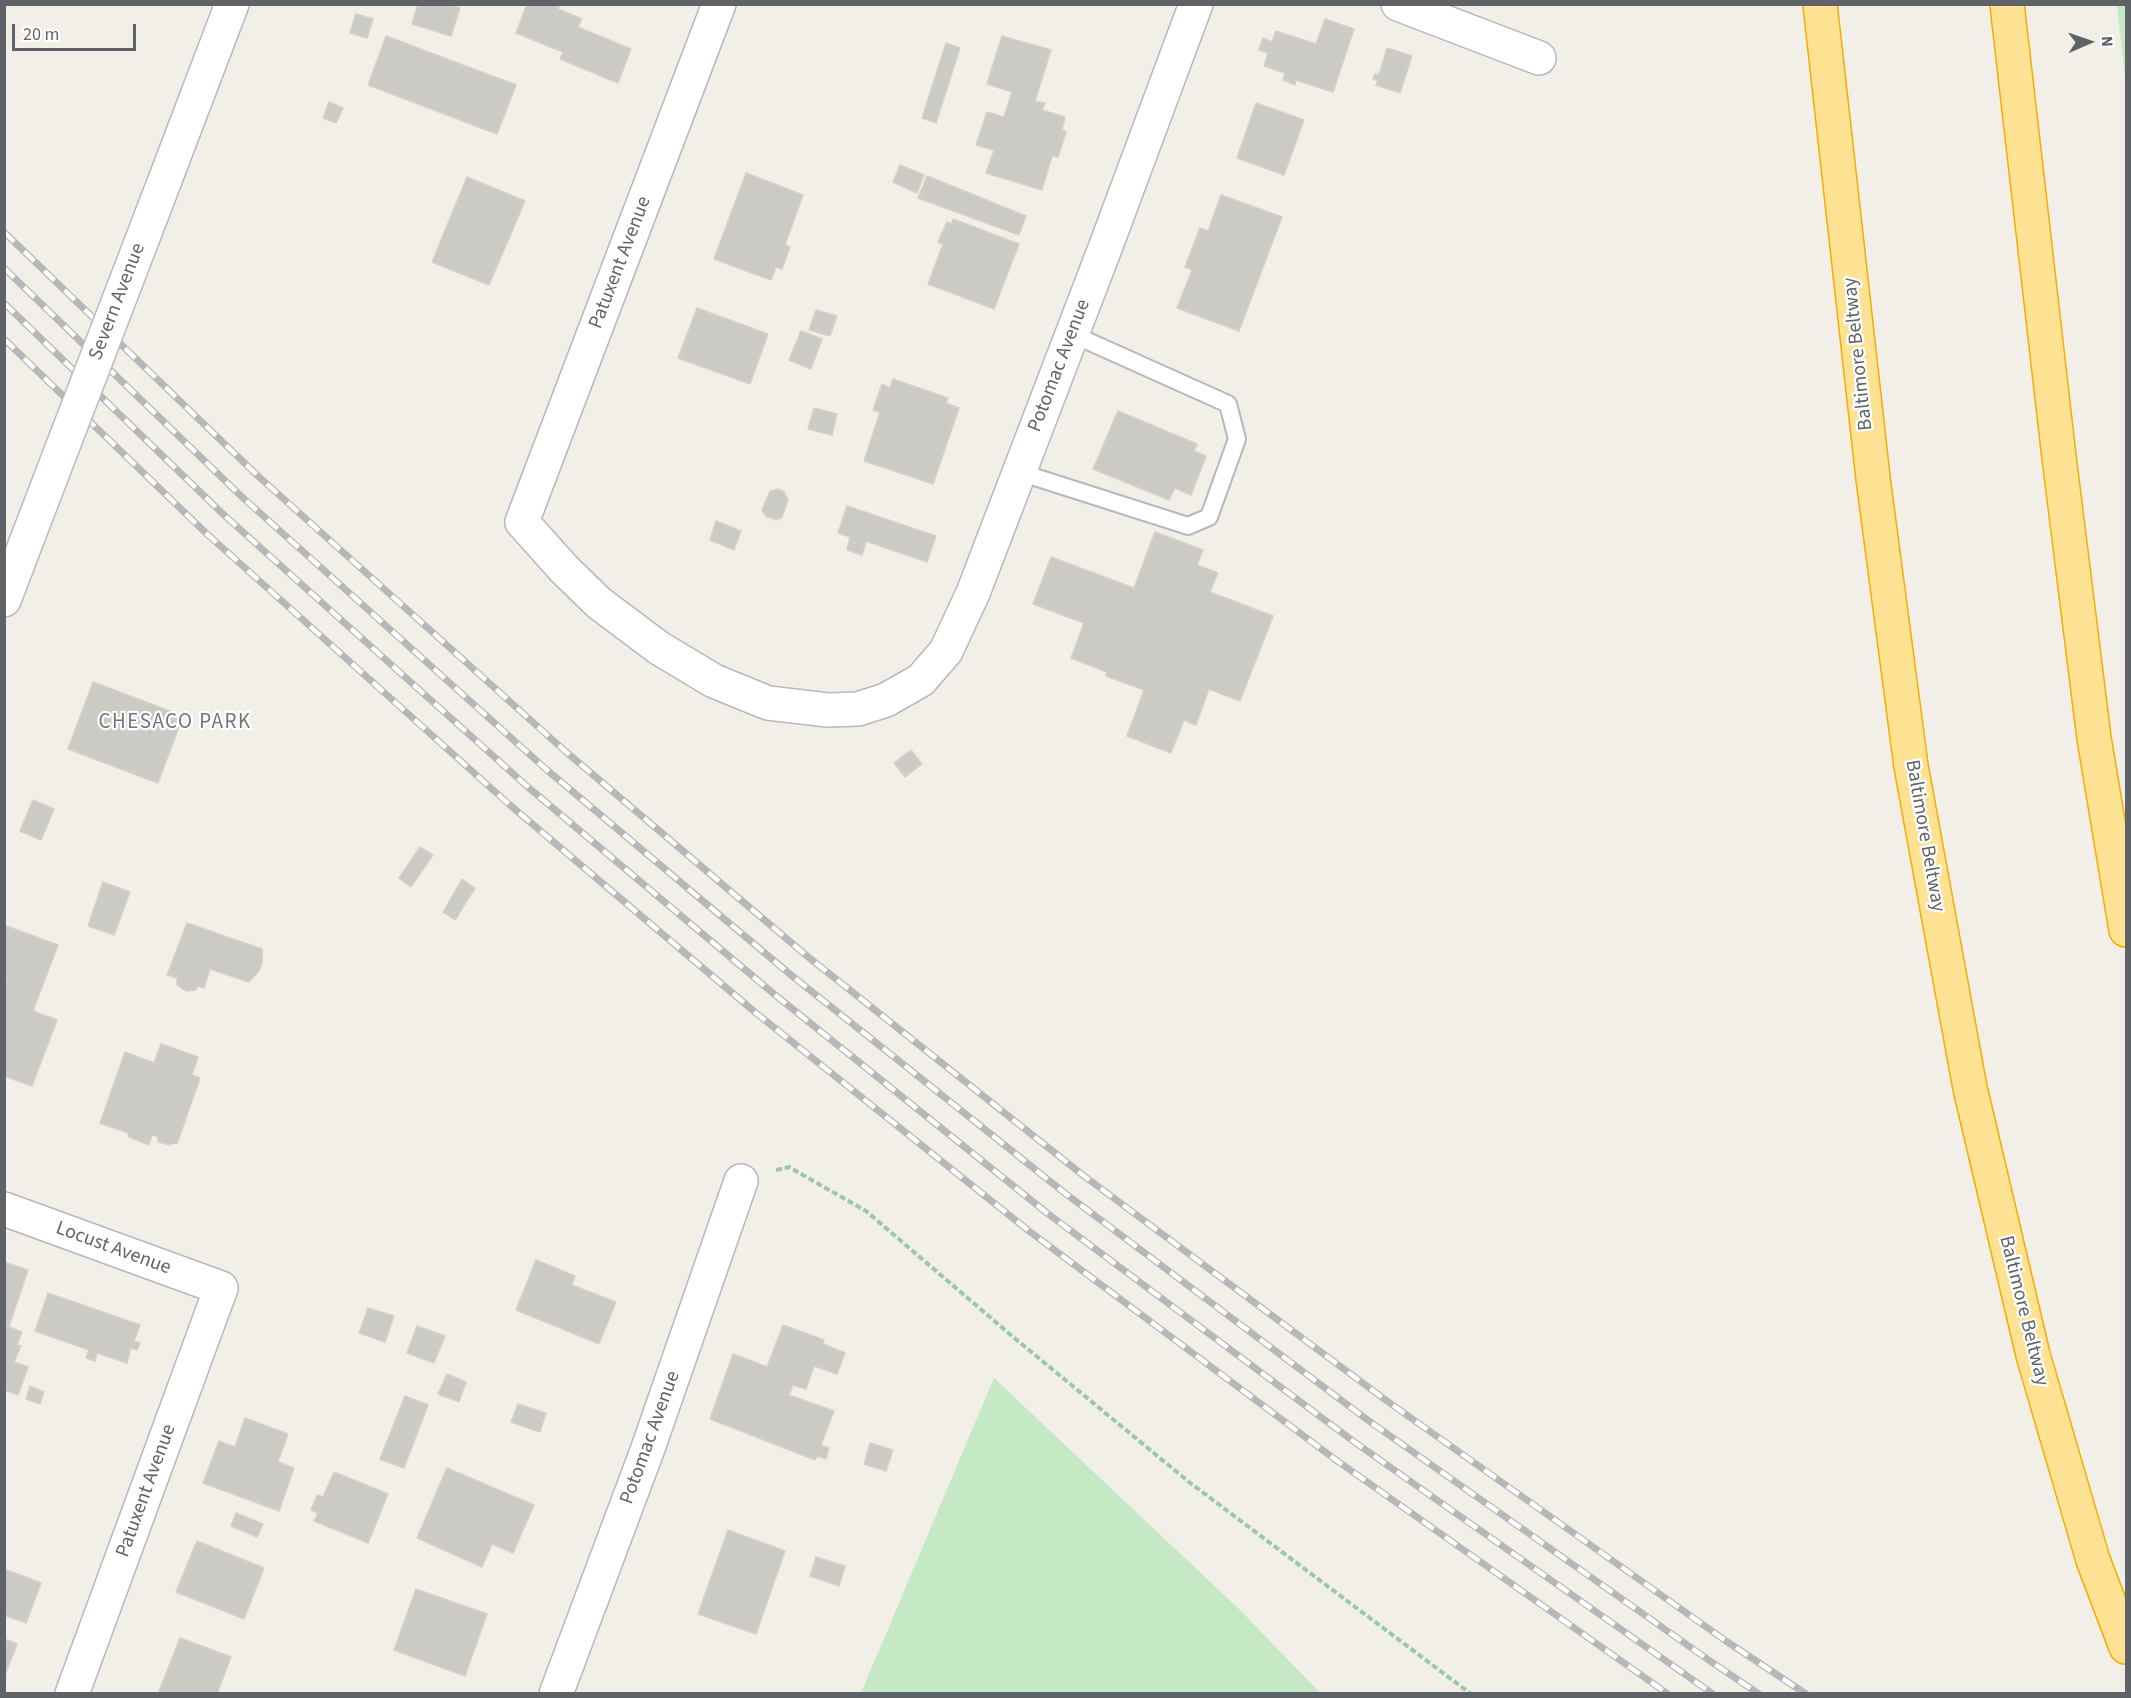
<!DOCTYPE html>
<style>
body{margin:0}
#map{position:relative;width:2131px;height:1698px;overflow:hidden;background:#f1efe8;font-family:"Source Sans 3",sans-serif}
canvas{display:block}
.frame{position:absolute;inset:0;border:6px solid #5f6368;pointer-events:none}
.north{position:absolute;left:2059px;top:12px;width:60px;height:60px;-webkit-text-stroke:4px #fff;paint-order:stroke;rotate:88deg;font-size:16px;font-weight:700;line-height:24px;text-align:center;color:#5f6368}
.north::after{content:'';display:block;margin:auto;width:21px;height:27px;background:#5f6368;clip-path:polygon(50% 0,100% 100%,50% 72%,0 100%)}
.scale{position:absolute;left:12px;top:24px;width:124px;height:27px;box-sizing:border-box;border:3px solid #5f6368;border-top:0;padding-left:8px;font-size:18px;line-height:21px;white-space:nowrap;color:#5f6368;-webkit-text-stroke:4px #fff;paint-order:stroke}
</style>
<div id="map">
<canvas width="2131" height="1698"></canvas>
<div class="frame"></div>
<div class="north">N</div>
<div class="scale">20 m</div>
</div>
<script>
const ctx = document.querySelector('canvas').getContext('2d');
ctx.lineJoin = 'round';
function fill(path, color) {
  ctx.fillStyle = color;
  ctx.fill(path, 'evenodd');
}
function toPath(rows) {
  const path = new Path2D();
  for (const r of rows) {
    path.moveTo(r[0], r[1]);
    for (let i = 2; i < r.length; i += 2) path.lineTo(r[i], r[i + 1]);
  }
  return path;
}
function strokePath(path, color, width, dash) {
  ctx.strokeStyle = color;
  ctx.lineWidth = width;
  ctx.lineCap = dash ? 'butt' : 'round';
  ctx.setLineDash(dash || []);
  ctx.stroke(path);
}
function label(font, color, halo, rows, align = 'center') {
  ctx.font = font + ' "Source Sans 3",sans-serif';
  ctx.lineWidth = 4.5;
  ctx.setLineDash([]);
  ctx.textBaseline = 'middle';
  ctx.strokeStyle = halo;
  ctx.fillStyle = color;
  for (const [text, x, y, turn = 0] of rows) {
    ctx.save();
    ctx.translate(x, y);
    ctx.rotate((+turn || 0) * Math.PI / 180);
    ctx.textAlign = isNaN(turn) ? turn : align;
    if (halo) ctx.strokeText(text, 0, 0);
    ctx.fillText(text, 0, 0);
    ctx.restore();
  }
}
fill(toPath([
 [2117,5,2126,5,2126,86],
 [994,1378,1241,1611,1320,1693,861,1693]
]), '#c5e8c5');
const building = toPath([
 [418,4,449,4,460,8,451,36,412,24,418,4],
 [527,4,560,4,558,9,582,19,578,27,631,49,618,83,560,59,563,52,516,33,527,4],
 [356,14,373,19,367,38,350,33,356,14],
 [1325,19,1354,29,1333,92,1296,80,1295,85,1283,80,1285,73,1264,66,1268,53,1259,50,1263,38,1272,42,1276,31,1316,44,1325,19],
 [386,36,516,85,497,134,368,85,386,36],
 [1002,36,1051,50,1035,101,1045,103,1042,110,1065,117,1062,130,1066,132,1058,157,1052,156,1042,190,986,173,994,150,976,145,987,112,1004,117,1012,92,987,84,1002,36],
 [946,43,960,48,936,123,922,118,946,43],
 [1387,48,1412,56,1400,93,1376,85,1378,81,1373,79,1375,74,1379,75,1387,48],
 [329,102,343,108,336,123,323,118,329,102],
 [1256,103,1304,120,1284,175,1237,158,1256,103],
 [900,165,924,175,917,193,893,182,900,165],
 [746,173,803,195,785,245,790,247,782,269,776,267,771,280,714,259,746,173],
 [927,176,1026,216,1019,235,918,198,927,176],
 [467,177,525,201,489,285,432,262,467,177],
 [1221,195,1282,217,1239,331,1177,308,1192,270,1185,267,1200,228,1208,231,1221,195],
 [953,219,1019,244,994,309,928,284,943,244,938,242,947,222,952,224,953,219],
 [697,308,768,334,750,384,678,358,697,308],
 [816,310,837,316,830,336,809,330,816,310],
 [801,331,822,339,811,369,789,360,801,331],
 [893,379,948,398,946,403,959,408,933,484,864,461,880,412,873,410,882,384,890,388,893,379],
 [814,408,837,414,832,435,808,429,814,408],
 [1118,411,1197,444,1194,451,1206,456,1191,495,1175,488,1169,500,1093,469,1118,411],
 [778,489,784,492,788,500,782,517,776,520,766,516,762,510,770,491,778,489],
 [847,506,936,536,927,562,866,541,862,555,847,550,850,537,838,533,847,506],
 [716,521,741,531,734,550,710,540,716,521],
 [1155,532,1203,550,1197,565,1218,573,1210,592,1273,616,1240,701,1209,689,1196,725,1184,720,1171,753,1127,736,1144,690,1106,676,1107,672,1071,658,1084,623,1033,604,1051,557,1134,588,1155,532],
 [93,682,183,716,158,783,68,749,93,682],
 [911,750,922,764,905,777,894,763,911,750],
 [33,800,54,809,41,840,20,831,33,800],
 [420,847,433,855,411,887,399,878,420,847],
 [462,879,475,888,455,920,443,912,462,879],
 [103,882,130,892,114,935,88,926,103,882],
 [187,923,262,949,262,962,259,971,249,982,210,969,204,988,198,986,195,990,186,991,177,985,177,978,167,975,187,923],
 [4,925,58,945,33,1011,57,1020,32,1086,4,1076,4,987,7,981,4,981,4,925],
 [161,1044,198,1057,192,1075,200,1078,177,1144,173,1143,170,1145,158,1142,157,1136,152,1135,149,1145,129,1137,128,1133,100,1123,125,1052,154,1063,161,1044],
 [536,1260,575,1276,572,1285,616,1302,599,1344,516,1310,536,1260],
 [4,1262,28,1270,9,1326,4,1324,4,1262],
 [48,1293,140,1325,134,1341,140,1343,137,1350,131,1348,127,1363,97,1353,95,1361,86,1358,89,1350,35,1331,48,1293],
 [368,1308,394,1316,385,1342,359,1333,368,1308],
 [4,1325,22,1332,17,1345,21,1346,14,1362,28,1367,18,1395,4,1390,4,1325],
 [783,1325,824,1340,823,1344,845,1353,837,1374,814,1366,806,1389,793,1385,789,1395,834,1411,821,1445,829,1448,826,1459,817,1456,815,1460,710,1419,733,1354,767,1367,783,1325],
 [417,1326,445,1336,434,1363,407,1353,417,1326],
 [447,1374,466,1382,459,1402,438,1394,447,1374],
 [30,1386,44,1392,40,1404,26,1399,30,1386],
 [405,1396,428,1405,404,1468,380,1459,405,1396],
 [518,1404,546,1413,540,1432,511,1422,518,1404],
 [245,1418,288,1434,278,1462,294,1468,279,1511,203,1483,219,1441,235,1447,245,1418],
 [870,1443,893,1450,886,1471,864,1464,870,1443],
 [447,1468,534,1505,513,1553,492,1544,482,1567,417,1538,447,1468],
 [334,1472,388,1494,368,1543,314,1521,318,1513,311,1510,317,1495,323,1497,334,1472],
 [236,1513,263,1524,257,1537,231,1526,236,1513],
 [728,1530,785,1551,756,1634,698,1614,728,1530],
 [197,1541,264,1568,244,1619,176,1592,197,1541],
 [816,1557,845,1566,839,1586,810,1576,816,1557],
 [4,1569,41,1583,26,1623,4,1615,4,1569],
 [416,1589,487,1614,465,1676,394,1650,416,1589],
 [180,1638,231,1657,217,1694,158,1694,180,1638],
 [4,1639,17,1644,4,1678,4,1639]
]);
fill(building, '#cccac5');
strokePath(building, '#d6d1c6', 1.5);
const lane = toPath([
 [1019,472,1188,526,1209,517,1237,439,1228,404,1072,334]
]);
const street = toPath([
 [719,4,522,522,564,569,599,603,659,648,714,681,768,703,828,710,858,709,886,700,921,680,946,651,973,593,1107,243,1196,4],
 [1398,4,1539,58],
 [4,1209,221,1288,72,1694],
 [556,1694,647,1451,741,1181]
]);
const secondary = toPath([
 [165,180,232,4],
 [4,600,25,545]
]);
const highway = toPath([
 [1820,4,1873,478,1911,766,1970,1088,2033,1355,2093,1560,2126,1647],
 [2007,4,2059,457,2094,738,2126,930]
]);
strokePath(lane, '#b5b8bc', 20);
strokePath(street, '#b5b8bc', 36);
strokePath(secondary, '#b6babf', 36);
strokePath(highway, '#f9ab00', 36);
strokePath(toPath([
 [776,1170,789,1167,866,1211,1012,1336,1189,1482,1471,1694]
]), '#9cc7a9', 4, [6, 3]);
strokePath(lane, '#fff', 16);
strokePath(street, '#fff', 33);
strokePath(secondary, '#fff', 33);
strokePath(highway, '#fde293', 33);
const rail = toPath([
 [4,232,258,476,565,751,807,956,1084,1176,1387,1401,1726,1641,1806,1694],
 [4,268,241,496,547,770,791,975,1066,1194,1369,1421,1710,1661,1759,1694],
 [4,303,224,515,529,788,774,994,1047,1213,1353,1441,1713,1694],
 [4,339,207,534,511,806,756,1013,1029,1231,1336,1460,1668,1694]
]);
strokePath(rail, '#b6b7b8', 7);
strokePath(rail, '#fff', 4.5, [14]);
const secondaryBridge = toPath([
 [25,545,165,180]
]);
strokePath(secondaryBridge, '#b6babf', 36, []);
strokePath(secondaryBridge, '#fff', 33);
label('20px', '#5f6368', '#fff', [
 ["Patuxent Avenue",621,263,-69],
 ["Severn Avenue",118,302,-69],
 ["Baltimore Beltway",1859,354,-96],
 ["Potomac Avenue",1060,366,-69],
 ["Baltimore Beltway",1924,836,80],
 ["Locust Avenue",113,1249,20],
 ["Baltimore Beltway",2023,1311,76],
 ["Potomac Avenue",651,1438,-70],
 ["Patuxent Avenue",147,1491,-70]
]);
ctx.letterSpacing = '1.5px';
label('21px', '#70757a', '#fff', [
 ["CHESACO PARK",175,723]
]);
ctx.letterSpacing = '0px';
</script>
